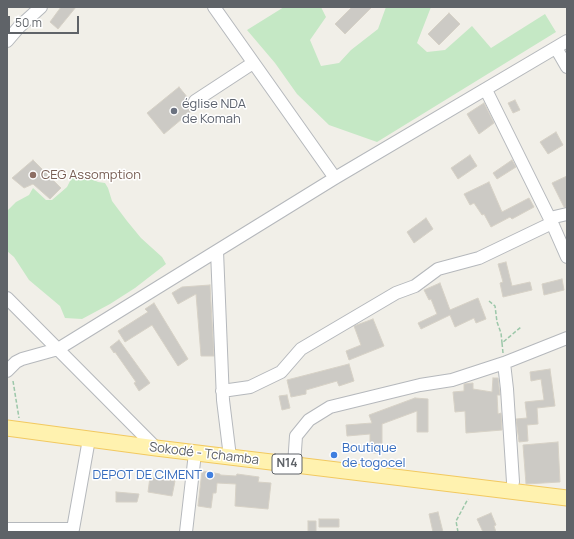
<!DOCTYPE html>
<meta charset="utf-8">
<style>
body{margin:0}
#map{position:relative;width:574px;height:539px;overflow:hidden;background:#f1efe8;font-family:Manrope,sans-serif}
canvas{display:block}
.frame{position:absolute;inset:0;border:8px solid #5f6368;pointer-events:none}
.scale{position:absolute;left:8px;top:16px;width:71px;height:18px;box-sizing:border-box;border:2px solid #5f6368;border-top:0;padding-left:5px;font-size:12px;line-height:14px;white-space:nowrap;color:#5f6368;-webkit-text-stroke:3px #fff;paint-order:stroke}
</style>
<div id="map">
<canvas width="574" height="539"></canvas>
<div class="frame"></div>
<div class="scale">50 m</div>
</div>
<script>
const ctx = document.querySelector('canvas').getContext('2d');
ctx.lineJoin = 'round';
function fill(path, color) {
  ctx.fillStyle = color;
  ctx.fill(path, 'evenodd');
}
function toPath(rows) {
  const path = new Path2D();
  for (const r of rows) {
    path.moveTo(r[0], r[1]);
    for (let i = 2; i < r.length; i += 2) path.lineTo(r[i], r[i + 1]);
  }
  return path;
}
function strokePath(path, color, width, dash) {
  ctx.strokeStyle = color;
  ctx.lineWidth = width;
  ctx.lineCap = dash ? 'butt' : 'round';
  ctx.setLineDash(dash || []);
  ctx.stroke(path);
}
function label(font, color, halo, rows, align = 'center') {
  ctx.font = font + ' Manrope,sans-serif';
  ctx.lineWidth = 3;
  ctx.setLineDash([]);
  ctx.textBaseline = 'middle';
  ctx.strokeStyle = halo;
  ctx.fillStyle = color;
  for (const [text, x, y, turn = 0] of rows) {
    ctx.save();
    ctx.translate(x, y);
    ctx.rotate((+turn || 0) * Math.PI / 180);
    ctx.textAlign = isNaN(turn) ? turn : align;
    if (halo) ctx.strokeText(text, 0, 0);
    ctx.fillText(text, 0, 0);
    ctx.restore();
  }
}
fill(toPath([
 [284,7,321,7,326,17,310,40,321,66,339,63,351,50,378,29,386,7,431,7,417,43,427,52,445,50,472,26,491,48,545,14,556,32,377,142,329,125,297,94,275,63,247,30],
 [77,172,98,182,105,183,108,188,112,201,127,221,141,238,162,257,166,264,135,288,110,304,82,319,65,318,60,306,29,280,14,257,7,251,7,211,16,202,29,195,33,188,46,200,52,200,67,187,72,177]
]), '#c5e8c5');
const building = toPath([
 [61,7,76,7,58,29,50,22,61,7],
 [352,7,372,7,345,34,335,24,352,7],
 [449,13,460,24,439,45,428,34,449,13],
 [179,87,188,98,188,102,189,105,195,108,164,134,147,113,179,87],
 [515,100,520,110,513,113,508,103,515,100],
 [484,103,494,123,479,134,467,114,484,103],
 [556,132,563,145,548,154,540,142,556,132],
 [470,155,477,166,458,179,451,168,470,155],
 [33,160,61,188,50,199,33,184,24,188,12,178,33,160],
 [512,160,516,167,497,179,493,173,512,160],
 [567,176,567,207,564,207,552,183,567,176],
 [489,182,502,212,529,198,534,207,512,219,510,217,491,227,484,214,482,215,474,203,470,205,464,194,489,182],
 [426,218,433,229,414,243,407,232,426,218],
 [506,262,512,286,530,282,532,290,503,297,500,283,503,282,498,264,506,262],
 [562,279,564,290,544,295,542,284,562,279],
 [440,283,450,310,478,298,486,319,476,323,474,318,455,327,450,315,421,329,418,323,437,314,431,299,429,300,424,290,440,283],
 [210,285,214,356,201,356,196,294,178,304,172,293,182,287,210,285],
 [154,303,188,359,178,366,152,325,125,342,118,331,148,312,145,309,154,303],
 [373,319,384,346,349,360,346,351,361,345,354,326,373,319],
 [119,340,150,383,139,391,134,383,136,382,115,352,114,353,110,347,119,340],
 [349,364,354,381,339,386,337,381,306,390,306,394,291,397,287,380,349,364],
 [550,369,555,406,537,408,538,424,527,425,528,441,519,442,516,419,527,418,525,402,544,400,541,379,531,381,530,372,550,369],
 [493,378,498,378,500,395,497,395,498,414,501,413,502,430,466,433,465,411,455,412,453,392,464,391,464,384,473,383,473,389,492,392,493,378],
 [287,395,290,408,282,410,279,396,287,395],
 [415,398,428,399,428,432,417,432,417,411,382,424,382,453,370,453,370,434,347,436,346,425,372,423,369,415,415,398],
 [558,442,560,482,526,484,523,445,558,442],
 [202,471,220,474,220,475,236,476,237,474,259,477,258,482,271,483,268,509,235,506,236,484,217,483,216,493,213,493,211,508,198,506,202,471],
 [150,477,175,481,172,496,148,492,150,477],
 [116,492,139,494,137,502,116,502,116,492],
 [438,512,443,532,433,532,429,514,438,512],
 [491,513,496,525,494,526,496,532,483,532,477,519,491,513],
 [319,519,339,519,339,527,319,527,319,519],
 [308,521,316,521,316,532,308,532,308,521]
]);
fill(building, '#cccac5');
strokePath(building, '#d6d1c6', 1);
const minor = toPath([
 [214,7,335,178],
 [7,41,19,27,41,7],
 [556,48,567,67],
 [486,90,552,223,567,257],
 [195,101,253,63],
 [550,218,567,214],
 [217,251,223,400,230,457],
 [7,298,156,448],
 [504,363,507,389,513,482],
 [7,371,16,362,22,359,58,349,335,178,567,41],
 [222,391,250,387,281,372,301,349,396,293,415,286,438,269,479,258,552,223],
 [294,465,296,436,309,420,330,407,420,385,452,380,504,363,567,338],
 [7,529,73,529,89,439],
 [186,532,195,453]
]);
const major = toPath([
 [7,428,156,448,567,498]
]);
strokePath(minor, '#b5b8bc', 14);
strokePath(major, '#f2c960', 17);
strokePath(toPath([
 [489,301,495,306,497,322,501,333,502,343],
 [503,353,502,343,521,327],
 [13,381,19,418],
 [458,532,456,521,468,499]
]), '#9cc7a9', 1.5, [4, 2]);
strokePath(minor, '#fff', 12);
strokePath(major, '#fff2af', 15);
for (const [x, y, r, color] of [
 [174,111,4,"#6b7280"],
 [33,175,4,"#8d6e63"],
 [334,455,4,"#3f7fe0"],
 [210,475,4,"#3f7fe0"]
]) {
  const dot = new Path2D();
  dot.arc(x, y, r, 0, 2 * Math.PI);
  ctx.fillStyle = color;
  ctx.fill(dot);
  strokePath(dot, '#fff', 1.5);
}
for (const [x, y, w] of [
 [287,464,30]
]) {
  const box = new Path2D();
  box.roundRect(x - w / 2, y - 10, w, 20, 3);
  ctx.fillStyle = '#fff';
  ctx.fill(box);
  strokePath(box, '#5f6368', 1);
}
label('bold 12px', '#5f6368', null, [
 ["N14",287,464]
]);
label('13px', '#5b616d', '#fff', [
 ["église NDA",182,104],
 ["de Komah",182,119]
], 'left');
label('13px', '#785e54', '#fff', [
 ["CEG Assomption",41,175]
], 'left');
label('13px', '#366cbe', '#fff', [
 ["Boutique",342,448],
 ["de togocel",342,463],
 ["DEPOT DE CIMENT",202,475,"right"]
], 'left');
label('13px', '#5f6368', '#fff', [
 ["Sokodé - Tchamba",204,454,7]
]);
</script>
